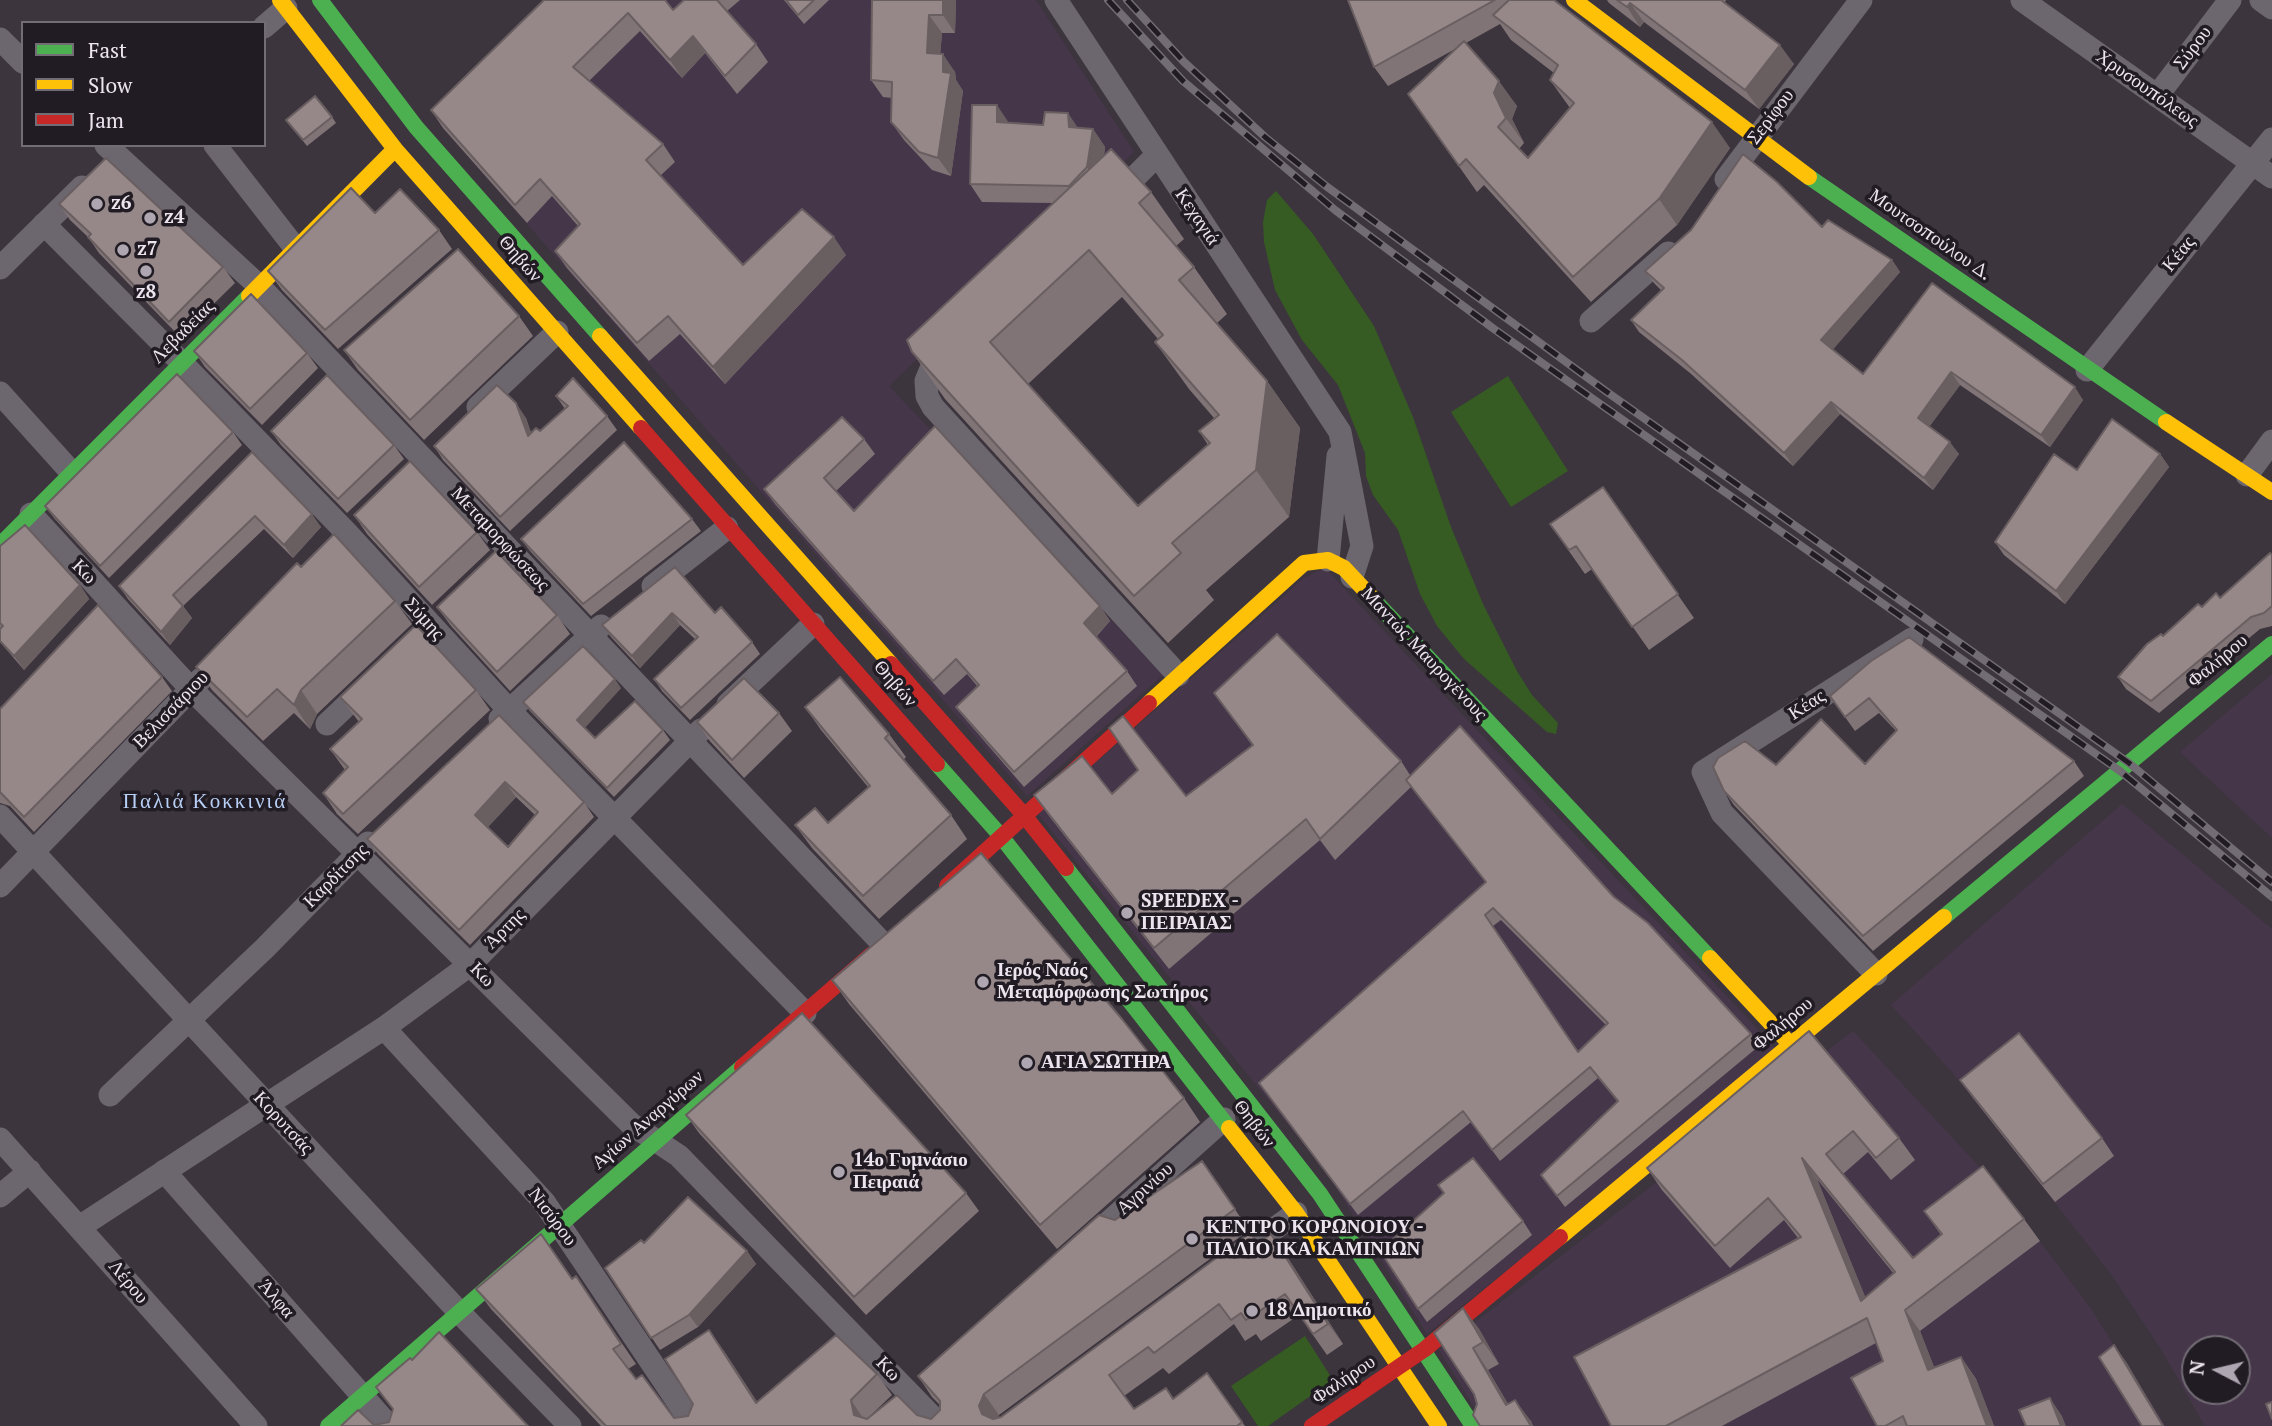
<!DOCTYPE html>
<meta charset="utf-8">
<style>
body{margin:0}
#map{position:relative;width:2272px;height:1426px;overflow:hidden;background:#3c353e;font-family:"PT Serif",serif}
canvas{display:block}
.legend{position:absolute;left:21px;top:21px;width:245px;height:126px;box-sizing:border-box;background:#211c23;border:2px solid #726c75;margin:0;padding:9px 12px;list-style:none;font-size:21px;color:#ece4ef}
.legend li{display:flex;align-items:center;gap:14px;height:35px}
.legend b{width:35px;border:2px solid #726c75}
.north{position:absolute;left:2181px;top:1335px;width:70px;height:70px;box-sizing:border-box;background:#211c23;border:2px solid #726c75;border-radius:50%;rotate:277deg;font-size:19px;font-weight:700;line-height:28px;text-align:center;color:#ece4ef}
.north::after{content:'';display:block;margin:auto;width:24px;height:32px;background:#aea7b1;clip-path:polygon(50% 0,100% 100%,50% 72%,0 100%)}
</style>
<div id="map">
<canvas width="2272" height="1426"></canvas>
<ul class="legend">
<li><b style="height:9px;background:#4caf50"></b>Fast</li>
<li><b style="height:9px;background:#ffc107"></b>Slow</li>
<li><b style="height:9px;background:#c62828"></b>Jam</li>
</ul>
<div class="north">N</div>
</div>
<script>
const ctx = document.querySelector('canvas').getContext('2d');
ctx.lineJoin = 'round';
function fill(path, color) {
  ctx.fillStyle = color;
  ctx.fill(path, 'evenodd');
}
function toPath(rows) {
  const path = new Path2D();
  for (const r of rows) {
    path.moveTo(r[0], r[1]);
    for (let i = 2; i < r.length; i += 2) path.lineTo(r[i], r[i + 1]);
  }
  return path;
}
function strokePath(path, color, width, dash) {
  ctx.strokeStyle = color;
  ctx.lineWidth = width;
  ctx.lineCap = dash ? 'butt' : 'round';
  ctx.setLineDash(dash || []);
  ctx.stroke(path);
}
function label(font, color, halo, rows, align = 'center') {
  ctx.font = font + ' "PT Serif",serif';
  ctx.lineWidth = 7;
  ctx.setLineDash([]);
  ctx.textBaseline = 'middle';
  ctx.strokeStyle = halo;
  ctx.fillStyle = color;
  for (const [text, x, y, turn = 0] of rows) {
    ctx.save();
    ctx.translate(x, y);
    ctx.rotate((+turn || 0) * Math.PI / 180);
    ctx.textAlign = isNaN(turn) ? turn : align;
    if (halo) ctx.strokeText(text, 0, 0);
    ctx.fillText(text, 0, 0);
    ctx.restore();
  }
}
fill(toPath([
 [564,0,1036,0,1134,152,889,386,1163,675,1027,796,439,123],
 [1325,568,1779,1052,1427,1334,1327,1173,1038,814,1304,578],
 [2272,674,2272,838,2180,752],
 [2122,804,2272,929,2272,1426,2205,1426,2161,1349,2111,1274,1952,1072,1891,1005],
 [2195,1349,2237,1349,2237,1391,2195,1391],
 [1853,1031,1999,1188,2089,1306,2166,1426,1486,1426,1439,1350]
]), '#46364a');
fill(toPath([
 [1276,191,1313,234,1374,326,1413,417,1451,527,1483,604,1517,671,1532,695,1558,723,1556,734,1547,732,1464,659,1437,626,1420,594,1398,530,1373,495,1366,476,1365,453,1338,385,1302,340,1275,290,1264,242,1263,222,1267,200],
 [1508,376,1568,471,1511,507,1451,412],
 [1305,1336,1333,1380,1268,1426,1258,1426,1231,1386]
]), '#365b23');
strokePath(toPath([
 [1056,0,1340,432,1362,546,1352,577],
 [2022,0,2272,177],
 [2261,0,2272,8],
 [264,27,286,8],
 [0,39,23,62],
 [2157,96,2230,0],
 [106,145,259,286,883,944],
 [215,145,296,249],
 [1726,179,1861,0],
 [1114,198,1156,156],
 [44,224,182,363,347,533,509,710,805,1013],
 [0,268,82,187],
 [1591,321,1668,253],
 [948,353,931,369,926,381,927,396,933,407,1178,675],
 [2087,370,2272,139],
 [0,393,72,473],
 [478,407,557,332],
 [2247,475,2272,441],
 [31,514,191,689,631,1124,679,1156,941,1426],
 [1328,560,1338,456],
 [653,586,727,528],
 [728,704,813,624],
 [500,719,601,626],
 [327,724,369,684],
 [0,816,459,1312,570,1426],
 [0,886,201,679],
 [1876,974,1722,813,1703,772,1912,639],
 [384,1028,544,1202,694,1426],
 [110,1095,265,948,368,843],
 [0,1139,256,1426],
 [164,1171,389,1426],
 [0,1196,30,1171],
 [81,1226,384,1028,471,964,701,730],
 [1091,1238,1224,1119],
 [1232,1260,1296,1213]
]), '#6c666e', 23);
strokePath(toPath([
 [320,0,416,127,600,336],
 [1809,177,2166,422],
 [0,545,249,296],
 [1374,600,1710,958],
 [937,764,1000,835,1229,1128],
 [1066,868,1320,1194,1473,1426],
 [1944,917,2272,644],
 [328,1426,742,1067]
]), '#4caf50', 16);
strokePath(toPath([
 [280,0,395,149,641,428],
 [1574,0,1809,177],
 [249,296,395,149],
 [600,336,891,664],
 [2166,422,2272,492],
 [1149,703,1304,563,1328,560,1344,568,1374,600],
 [1710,958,1791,1045],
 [1229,1128,1296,1213,1439,1426],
 [1560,1237,1944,917]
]), '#ffc107', 16);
strokePath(toPath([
 [641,428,937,764],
 [891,664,1023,814,1066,868],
 [947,886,1149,703],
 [742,1067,871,955],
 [1312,1426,1425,1349,1560,1237]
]), '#c62828', 16);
const rail = toPath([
 [1108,0,1183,81,1335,210,1494,329,2120,771,2272,897],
 [1127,0,1184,62,1265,137,1326,186,1607,392,2129,763,2272,882]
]);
strokePath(rail, '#726c74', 8);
strokePath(rail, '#211c23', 5, [16]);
fill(toPath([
 [544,0,673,10,684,0,740,0,727,11,756,44,768,62,737,94,705,53,682,78,640,31,589,81,663,144,675,162,660,176,743,265,846,255,725,384,680,334,649,361,567,268,555,251,578,226,552,196,527,223,443,128,431,110],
 [784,0,829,0,804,24],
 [872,0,956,0,955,33,942,33,940,54,955,72,956,80,963,91,951,176,932,170,904,140,891,122,892,98,883,97,871,80],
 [1348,0,1554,0,1730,148,1677,225,1591,302,1484,185,1477,192,1408,94,1457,48,1388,86,1374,67],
 [1500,24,1511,40,1554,73,1550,80,1570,108,1528,158,1519,149,1524,143,1512,119,1517,106,1466,43],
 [1607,0,1726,0,1725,2,1794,64,1759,109,1644,22,1640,27,1609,3],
 [332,117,336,123,307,146,286,120],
 [1009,123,1093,129,1105,147,1104,155,1151,192,1184,239,1176,246,1194,267,1227,314,1217,323,1267,381,1300,428,1289,517,1206,590,1214,600,1168,643,945,399,912,352,1053,203,982,202,970,184],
 [1122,297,1158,339,1155,342,1189,389,1214,418,1199,431,1208,445,1138,506,1028,384],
 [59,204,223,267,235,283,180,337,99,253,88,237,70,220],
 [375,213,439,230,452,249,338,349,282,290,268,271],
 [1822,227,1892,260,1900,272,1833,349,1863,374,1932,283,2083,400,2050,447,1960,385,1929,427,1959,454,1933,490,1840,414,1793,466,1690,373,1639,332,1631,320,1661,290,1654,283,1645,271],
 [519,316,533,336,424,440,358,370,344,350],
 [194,351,307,353,318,368,262,425,205,367],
 [556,396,607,416,617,430,510,531,443,460,434,446,526,418,531,433,540,431,565,409],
 [271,431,394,445,404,459,347,513,281,445],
 [233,432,242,445,109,578,54,518,45,506],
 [864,439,875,454,836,491,854,511,1100,606,1110,621,1096,637,1127,671,1137,686,1024,787,967,721,956,707,978,687,967,674,944,695,775,504,764,489],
 [252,452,321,527,293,558,264,529,183,606,192,618,170,645,128,599,119,586],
 [2160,454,2169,467,2065,604,2004,555,1995,542],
 [1603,487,1694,618,1649,650,1592,569,1585,574,1550,524],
 [354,515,477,532,490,550,432,605,367,534],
 [692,519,701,531,591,616,530,551,521,539],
 [0,546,80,585,89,599,24,670,0,642,0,629,1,628,0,628],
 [2272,555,2272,626,2260,629,2159,713,2126,689,2118,677,2163,636,2202,607,2220,598],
 [301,567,395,601,412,624,317,714,310,729,294,713,263,741,212,690,196,667],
 [675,567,715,613,752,642,760,654,690,720,662,691,654,679,696,640,680,625,640,668,611,637,602,625],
 [437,607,557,615,570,634,510,691,451,626],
 [1871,661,2074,761,2084,776,1873,951,1734,805,1724,791,1865,764,1896,731,1879,713,1855,731,1830,696],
 [162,677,172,691,34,832,10,806,0,803,0,709],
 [621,688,585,727,595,738,663,730,670,740,614,797,530,711,523,702],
 [476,690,490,710,358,834,337,814,323,793,345,770,330,749,359,722,340,697],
 [1214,693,1401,761,1410,775,1614,897,1751,1034,1759,1046,1565,1207,1541,1175,1618,1101,1598,1078,1500,1161,1471,1122,1358,1215,1259,1083,1486,882,1411,787,1335,860,1320,840,1169,969,1049,816,1034,795,1112,794,1186,796,1252,745],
 [1501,920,1606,1025,1578,1052,1493,926],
 [805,707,889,734,906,757,903,760,951,815,967,839,879,919,812,848,795,825,828,823,868,787,821,730],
 [779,713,792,731,744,778,709,740,697,722],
 [499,715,584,802,594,817,470,945,378,854,367,839],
 [516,797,535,815,508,847,488,827],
 [832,980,1184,1098,1200,1122,1057,1249,849,1004],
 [1809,1031,1899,1138,1915,1160,1891,1180,1868,1152,1843,1174,1913,1258,1941,1235,1924,1211,2024,1219,2040,1241,1920,1331,1934,1367,1961,1357,1976,1379,1994,1426,1877,1426,1883,1361,1876,1343,1722,1426,1611,1426,1798,1238,1784,1220,1730,1268,1662,1190,1647,1168],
 [1817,1179,1894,1274,1865,1297],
 [1960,1080,2102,1138,2114,1156,2055,1202,1973,1098],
 [686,1115,966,1193,979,1211,866,1315,699,1133],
 [1202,1161,1249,1230,999,1415,997,1418,1001,1417,1258,1243,1286,1255,1343,1344,1327,1355,1299,1315,1261,1341,1256,1334,1245,1341,1234,1324,1169,1374,1163,1368,1124,1396,1134,1409,1173,1399,1207,1373,1245,1426,601,1426,491,1309,476,1289,573,1279,576,1276,636,1364,628,1369,636,1379,674,1418,688,1416,724,1351,757,1402,877,1374,892,1395,869,1417,917,1415,931,1419,940,1410,940,1405,932,1397,918,1376,1115,1220],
 [1438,1185,1523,1221,1532,1235,1427,1322,1418,1309,1444,1194],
 [644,1243,747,1251,756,1264,698,1327,660,1350,605,1268],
 [1463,1308,1479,1329,1499,1364,1488,1370,1508,1404,1531,1421,1533,1426,1480,1426]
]), '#817476');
fill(toPath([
 [943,0,956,0,955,33,943,15],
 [1630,3,1644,22,1640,27,1627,7],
 [929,15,942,33,939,71,927,53],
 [693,36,705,53,682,78,670,60],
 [1780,45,1794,64,1759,109,1745,90],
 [943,54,955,72,956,80,963,91,951,176,938,158,943,72],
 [1499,81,1517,106,1512,119,1524,143,1506,118,1494,93],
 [997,105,1009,123,997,122],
 [1068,113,1080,131,1069,127],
 [1712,122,1730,148,1677,225,1659,199],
 [1093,129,1105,147,1100,185,1087,167],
 [834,237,846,255,725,384,713,367],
 [1892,260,1900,272,1830,353,1821,340],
 [1951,372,1960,385,1926,431,1918,418],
 [1267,381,1300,428,1289,517,1256,470],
 [2075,387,2083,400,2050,447,2041,435],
 [1831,402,1840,414,1793,466,1784,453],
 [516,403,526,418,537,450,528,436],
 [1950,442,1959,454,1933,490,1924,478],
 [2160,454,2169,467,2065,604,2056,591],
 [312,514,321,527,293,558,284,545],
 [80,585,89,599,24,670,14,656],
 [183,606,192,618,170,645,161,632],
 [1100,606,1110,621,1094,638,1084,623],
 [672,613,680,625,640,668,632,656],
 [615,679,621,688,584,729,577,720],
 [301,690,317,714,310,729,294,705],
 [505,782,516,797,485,830,475,815],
 [1802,1158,1817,1179,1876,1323,1861,1301],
 [1271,1234,1286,1255,1343,1344,1328,1324],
 [747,1251,756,1264,698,1327,689,1315],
 [1463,1308,1479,1329,1499,1364,1483,1342],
 [1905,1310,1920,1331,1943,1391,1928,1370],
 [709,1330,724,1351,771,1423,756,1403],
 [2114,1345,2127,1363,2164,1426,2163,1426],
 [1473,1348,1488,1370,1521,1426,1506,1405],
 [1961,1357,1976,1379,1994,1426,1987,1426],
 [984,1394,999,1415,994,1426,982,1414,979,1406],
 [2050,1398,2062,1416,2066,1426,2061,1426],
 [851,1400,865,1421,854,1415],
 [1515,1400,1531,1421,1533,1426,1531,1426]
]), '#695e60');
const building = toPath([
 [544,0,665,0,673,10,684,0,717,0,756,44,725,76,693,36,670,60,628,13,573,67,663,144,646,160,743,265,802,209,834,237,713,367,668,316,637,343,555,251,580,224,540,179,515,205,431,110,544,0],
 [786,0,814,0,798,15,786,0],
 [872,0,943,0,943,15,929,15,927,53,943,54,943,72,951,73,938,158,919,152,891,122,892,82,871,80,872,0],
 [1348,0,1495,0,1374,67,1348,0],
 [1509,0,1554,0,1712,122,1659,199,1573,277,1466,159,1459,166,1408,94,1464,41,1499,81,1494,93,1506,118,1498,127,1528,158,1574,103,1550,80,1558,65,1493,15,1509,0],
 [1617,0,1721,0,1780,45,1745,90,1630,3,1627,7,1617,0],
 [315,96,332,117,303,140,286,120,315,96],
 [972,105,997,105,997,122,1043,125,1045,112,1068,113,1069,127,1093,129,1087,167,1069,186,970,184,972,105],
 [1111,149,1151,192,1139,203,1194,267,1179,280,1267,381,1256,470,1172,543,1181,553,1134,596,912,352,907,340,1111,149],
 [1089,250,1163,335,1155,342,1219,415,1199,431,1210,443,1138,506,990,342,1089,250],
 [1743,154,1777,182,1822,227,1828,220,1892,260,1821,340,1863,374,1932,283,2075,387,2041,435,1951,372,1918,418,1950,442,1924,478,1831,402,1784,453,1682,360,1631,320,1664,288,1645,271,1691,230,1743,154],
 [106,158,223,267,169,322,88,237,91,234,59,204,106,158],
 [351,188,375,213,400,189,439,230,325,330,268,271,351,188],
 [458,249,519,316,410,420,344,350,458,249],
 [251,294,307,353,250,409,194,351,251,294],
 [177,374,233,432,100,566,45,506,177,374],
 [327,375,394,445,338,499,271,431,327,375],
 [573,378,607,416,500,517,434,446,497,385,516,403,528,436,536,428,540,431,568,406,556,396,573,378],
 [842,417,864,439,824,478,854,511,935,426,1100,606,1084,623,1127,671,1014,772,956,707,979,685,956,659,933,681,764,489,842,417],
 [2112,419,2160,454,2056,591,1995,542,2054,454,2077,470,2112,419],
 [624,442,692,519,583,604,521,539,624,442],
 [252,452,312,514,284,545,255,516,173,595,183,606,161,632,119,586,252,452],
 [410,461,477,532,419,587,354,515,410,461],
 [1603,487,1678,594,1632,627,1576,546,1569,550,1550,524,1603,487],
 [25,525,80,585,14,656,0,641,0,629,3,626,0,623,0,546,25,525],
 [334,534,395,601,301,690,294,705,277,689,247,717,196,667,297,563,301,567,334,534],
 [496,551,557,615,497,672,437,607,496,551],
 [2270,553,2272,555,2272,606,2264,613,2251,617,2151,701,2118,677,2147,644,2161,634,2163,636,2198,604,2202,607,2216,593,2220,598,2270,553],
 [675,567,715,613,721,607,752,642,681,708,654,679,698,637,672,613,632,656,602,625,675,567],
 [98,605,162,677,24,817,0,792,0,709,98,605],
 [416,625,476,690,343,814,323,793,348,767,330,749,362,719,340,697,416,625],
 [1277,634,1401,761,1320,839,1306,819,1154,948,1034,795,1082,756,1112,794,1138,770,1109,728,1123,716,1186,796,1253,745,1214,693,1277,634],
 [1909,637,2074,761,1863,936,1724,791,1713,767,1718,758,1745,741,1776,765,1821,719,1865,764,1897,730,1869,698,1845,717,1830,696,1871,661,1909,637],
 [583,646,615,679,577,720,595,738,635,701,663,730,607,788,523,702,583,646],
 [840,677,889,734,885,738,951,815,863,896,795,825,815,808,828,823,870,786,805,707,840,677],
 [744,678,779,713,732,760,697,722,744,678],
 [499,715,584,802,459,930,367,839,499,715],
 [505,782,538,812,508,847,475,815,505,782],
 [1460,726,1614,897,1648,923,1751,1034,1557,1196,1541,1175,1618,1101,1590,1067,1492,1150,1463,1111,1350,1204,1259,1083,1486,882,1406,780,1460,726],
 [1493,908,1608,1023,1578,1052,1485,915,1493,908],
 [981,853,1122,1019,1184,1098,1040,1225,832,980,981,853],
 [802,1013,966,1193,854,1297,686,1115,802,1013],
 [1809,1031,1899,1138,1876,1158,1853,1131,1826,1154,1913,1258,1942,1234,1924,1211,1983,1166,2024,1219,1905,1310,1928,1370,1961,1357,1987,1426,1907,1426,1903,1416,1885,1426,1877,1426,1851,1378,1883,1361,1867,1318,1666,1426,1611,1426,1574,1357,1801,1237,1768,1198,1715,1246,1647,1168,1809,1031],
 [1802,1158,1895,1272,1861,1301,1802,1158],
 [2019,1033,2102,1138,2043,1184,1960,1080,2019,1033],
 [1473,1158,1523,1221,1418,1309,1380,1251,1444,1193,1438,1185,1473,1158],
 [1202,1161,1235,1209,984,1394,979,1406,982,1414,993,1419,1001,1417,1250,1233,1258,1243,1271,1234,1328,1324,1313,1334,1285,1294,1246,1320,1241,1313,1231,1320,1219,1304,1154,1353,1148,1347,1109,1375,1134,1409,1166,1388,1173,1399,1207,1373,1242,1422,1237,1426,606,1426,476,1289,541,1234,572,1279,576,1276,621,1344,613,1349,636,1379,642,1375,674,1418,688,1416,693,1404,665,1359,709,1330,756,1403,836,1335,877,1374,851,1400,854,1415,867,1419,897,1395,917,1415,931,1419,940,1410,940,1401,918,1376,1099,1215,1115,1220,1202,1161],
 [688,1197,747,1251,689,1315,651,1338,605,1268,641,1240,644,1243,688,1197],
 [1463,1308,1483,1342,1473,1348,1506,1405,1515,1400,1531,1426,1480,1426,1473,1415,1477,1404,1474,1394,1434,1333,1463,1308],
 [439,1332,528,1426,341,1426,358,1410,374,1425,389,1422,393,1409,376,1387,410,1358,412,1360,439,1332],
 [2114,1345,2163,1426,2142,1426,2099,1357,2114,1345],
 [2050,1398,2061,1426,2026,1426,2019,1410,2050,1398],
 [2272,1402,2272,1419,2266,1404,2272,1402]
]);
fill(building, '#968789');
strokePath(building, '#695e60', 2);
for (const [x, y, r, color] of [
 [97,204,7,"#aea7b1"],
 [150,218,7,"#aea7b1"],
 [123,250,7,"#aea7b1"],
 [146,271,7,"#aea7b1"],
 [1127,913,7,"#aea7b1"],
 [983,982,7,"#aea7b1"],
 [1027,1063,7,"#aea7b1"],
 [839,1172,7,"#aea7b1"],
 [1192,1239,7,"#aea7b1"],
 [1252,1311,7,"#aea7b1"]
]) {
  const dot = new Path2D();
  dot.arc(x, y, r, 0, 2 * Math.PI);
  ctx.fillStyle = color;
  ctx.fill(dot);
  strokePath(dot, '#211c23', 2.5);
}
label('19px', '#ece4ef', '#211c23', [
 ["Σύρου",2193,48,-53],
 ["Χρυσουπόλεως",2147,89,35],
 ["Σερίφου",1771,117,-53],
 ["Κεχαγιά",1197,217,56],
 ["Μουτσοπούλου Δ.",1930,235,35],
 ["Κέας",2179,254,-51],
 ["Θηβών",520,259,49],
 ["Λεβαδείας",183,332,-45],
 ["Μεταμορφώσεως",500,539,47],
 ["Κω",84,572,45],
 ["Σύμης",424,619,48],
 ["Μαντώς Μαυρογένους",1424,654,47],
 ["Φαλήρου",2218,661,-40],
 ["Θηβών",895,684,49],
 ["Κέας",1807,705,-33],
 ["Βελισσάριου",171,710,-46],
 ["Καρδίτσης",336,876,-45],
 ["Άρτης",505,929,-45],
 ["Κω",482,975,45],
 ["Φαλήρου",1783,1024,-40],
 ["Αγίων Αναργύρων",648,1120,-41],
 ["Κορυτσάς",283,1123,47],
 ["Θηβών",1254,1124,52],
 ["Αγρινίου",1145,1189,-42],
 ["Νισύρου",552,1217,53],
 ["Λέρου",128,1282,50],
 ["Άλφα",276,1299,49],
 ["Κω",888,1369,46],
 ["Φαλήρου",1344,1380,-34]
]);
label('bold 19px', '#ece4ef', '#211c23', [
 ["z6",111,204],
 ["z4",164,218],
 ["z7",137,250],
 ["z8",146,293,"center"],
 ["SPEEDEX -",1141,902],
 ["ΠΕΙΡΑΙΑΣ",1141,924],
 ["Ιερός Ναός",997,971],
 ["Μεταμόρφωσης Σωτήρος",997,993],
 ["ΑΓΙΑ ΣΩΤΗΡΑ",1041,1063],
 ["14ο Γυμνάσιο",853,1161],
 ["Πειραιά",853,1183],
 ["ΚΕΝΤΡΟ ΚΟΡΩΝΟΙΟΥ -",1206,1228],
 ["ΠΑΛΙΟ ΙΚΑ ΚΑΜΙΝΙΩΝ",1206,1250],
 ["18 Δημοτικό",1266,1311]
], 'left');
ctx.letterSpacing = '2px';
label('21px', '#b8cff6', '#211c23', [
 ["Παλιά Κοκκινιά",205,802]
]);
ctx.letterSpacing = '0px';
</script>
